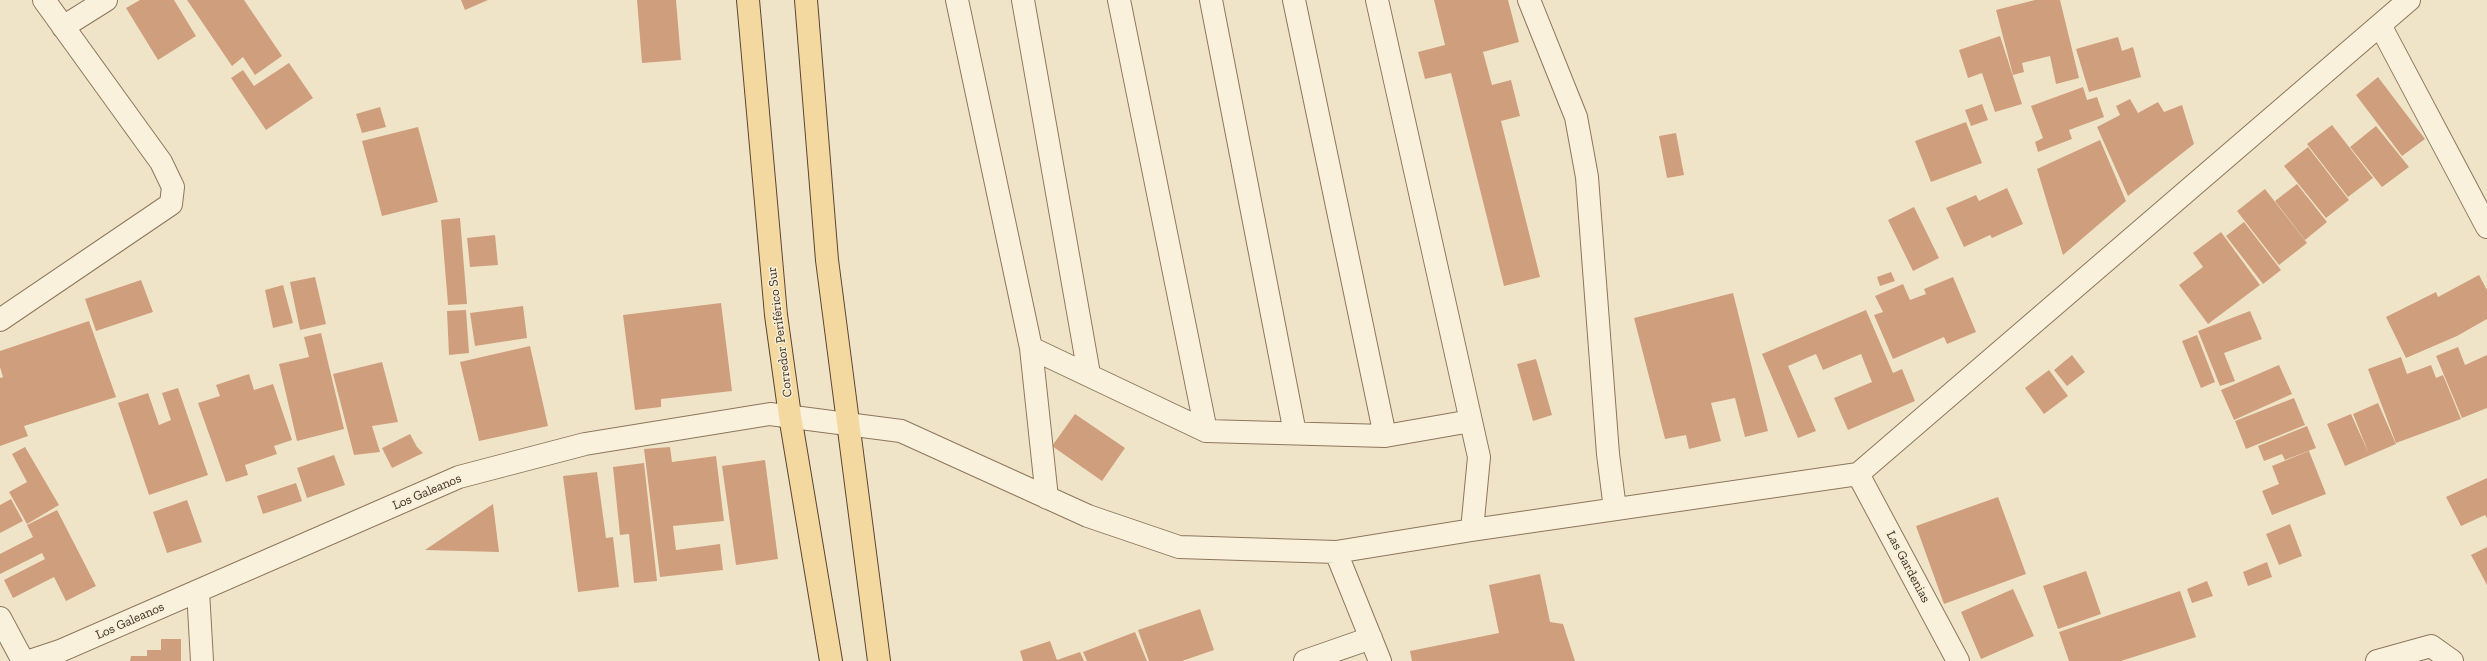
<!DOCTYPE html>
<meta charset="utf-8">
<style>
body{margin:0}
canvas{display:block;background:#f0e4c8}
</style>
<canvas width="2487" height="661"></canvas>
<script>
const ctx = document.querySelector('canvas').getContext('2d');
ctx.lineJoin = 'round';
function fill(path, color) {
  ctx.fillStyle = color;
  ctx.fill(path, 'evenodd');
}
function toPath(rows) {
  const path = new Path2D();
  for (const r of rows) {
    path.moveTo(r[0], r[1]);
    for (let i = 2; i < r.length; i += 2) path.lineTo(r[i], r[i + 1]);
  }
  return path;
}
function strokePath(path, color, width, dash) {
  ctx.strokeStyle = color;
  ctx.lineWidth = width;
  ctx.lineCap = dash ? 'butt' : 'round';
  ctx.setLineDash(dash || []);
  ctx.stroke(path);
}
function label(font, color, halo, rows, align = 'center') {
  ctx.font = font + ' "Zilla Slab",serif';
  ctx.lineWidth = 3;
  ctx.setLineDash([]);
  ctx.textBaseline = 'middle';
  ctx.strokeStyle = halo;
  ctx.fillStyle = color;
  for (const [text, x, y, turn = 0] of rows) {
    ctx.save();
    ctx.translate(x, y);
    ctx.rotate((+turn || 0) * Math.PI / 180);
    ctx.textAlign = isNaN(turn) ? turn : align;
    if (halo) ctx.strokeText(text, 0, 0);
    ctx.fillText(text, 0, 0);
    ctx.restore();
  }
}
fill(toPath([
 [140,0,174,0,196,36,158,60,126,8],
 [187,0,244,0,282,56,255,75,243,57,232,66],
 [461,0,488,0,465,10],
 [637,0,676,0,681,60,642,63],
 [1434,0,1508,0,1519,42,1483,52,1492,85,1511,80,1520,116,1501,121,1540,277,1504,286,1451,73,1425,79,1418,52,1445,45],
 [2035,0,2060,0,2079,78,2056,84,2050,56,2022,63,2024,72,2013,75,1996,10],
 [2000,36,2022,104,1995,112,1982,73,1968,78,1959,50],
 [2118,37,2122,51,2133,47,2141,77,2089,92,2076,49],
 [289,63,313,98,266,130,231,78,243,70,254,86],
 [2378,77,2425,139,2402,156,2356,95],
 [2083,87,2087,100,2097,97,2104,117,2069,130,2072,139,2038,152,2035,142,2043,138,2031,106],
 [2130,99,2138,113,2158,102,2164,112,2182,105,2194,144,2128,196,2097,127,2120,115,2116,106],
 [1982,104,1988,120,1971,126,1965,110],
 [380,107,386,127,362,133,356,114],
 [1966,122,1982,163,1931,182,1915,141],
 [2332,125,2373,178,2348,197,2307,144],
 [2376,126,2409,167,2382,187,2350,147],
 [418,127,438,202,382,216,362,141],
 [1676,133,1684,175,1667,178,1659,136],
 [2100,140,2126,201,2063,255,2037,169],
 [2308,147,2349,200,2326,218,2284,166],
 [2297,184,2327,222,2305,240,2275,201],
 [2007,188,2023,224,1992,238,1990,235,1964,247,1946,208,1976,195,1979,201],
 [2265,189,2307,243,2279,265,2237,211],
 [1914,207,1939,258,1913,271,1888,220],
 [460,218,467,304,448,305,441,220],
 [2244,222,2281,270,2263,284,2226,236],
 [2221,232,2260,285,2208,324,2179,285,2203,267,2193,253],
 [495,235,498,265,470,267,467,238],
 [1891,272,1895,281,1880,286,1877,277],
 [2479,275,2487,290,2487,319,2457,336,2406,358,2386,317,2436,292,2438,297],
 [315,277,326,324,300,330,290,282],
 [1953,277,1976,332,1947,344,1944,337,1893,359,1874,315,1883,312,1875,296,1903,284,1910,300,1926,294,1924,289],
 [141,280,153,312,96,331,85,299],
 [283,285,293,323,273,328,265,290],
 [1733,293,1768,431,1745,437,1735,398,1711,403,1721,441,1689,449,1686,435,1665,439,1634,318],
 [721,303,732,391,661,399,661,407,635,410,623,315],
 [523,306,527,338,475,346,470,313],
 [466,310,469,353,449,355,447,311],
 [1866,310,1893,373,1902,369,1915,401,1848,430,1834,398,1872,382,1861,354,1823,370,1816,354,1788,366,1816,431,1798,438,1762,354],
 [2250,311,2262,339,2224,353,2235,381,2220,386,2198,331],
 [89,321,116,397,24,426,28,436,0,446,0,378,3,377,0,367,0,351],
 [321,333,344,429,297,441,279,364,309,357,304,337],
 [2197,335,2215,382,2201,388,2182,341],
 [530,346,548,426,479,441,460,362],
 [2458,347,2465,365,2487,355,2487,408,2462,418,2436,356],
 [2072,355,2085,372,2067,386,2054,370],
 [2401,357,2407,374,2431,365,2436,378,2443,375,2461,419,2396,443,2368,369],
 [1536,359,1552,415,1533,421,1517,364],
 [382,362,398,422,372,426,380,452,354,455,333,374],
 [2279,365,2292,394,2234,420,2221,390],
 [2049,370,2068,396,2044,414,2025,388],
 [249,374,254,390,273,384,292,440,274,446,277,454,245,465,248,475,226,482,198,403,220,396,216,385],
 [178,388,208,475,149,495,118,403,148,393,159,425,171,420,162,393],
 [2294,398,2305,425,2246,449,2235,421],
 [2378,403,2396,444,2345,466,2327,424,2351,414,2369,454,2353,414],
 [1075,414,1125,448,1102,481,1052,446],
 [2307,426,2316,448,2285,460,2282,454,2264,461,2258,446],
 [410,434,417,447,423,453,392,468,382,448],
 [25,447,59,505,27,524,9,492,27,482,12,454],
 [670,447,672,462,716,456,724,521,673,526,676,550,720,544,723,570,660,577,644,449],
 [2309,451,2326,494,2272,515,2262,491,2279,484,2272,466],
 [334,455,345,485,307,498,297,468],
 [765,460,778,559,736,565,722,466],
 [644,463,657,581,634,583,629,534,620,535,613,467],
 [597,472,606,538,613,537,619,587,578,592,563,476],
 [2487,478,2487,518,2485,515,2461,526,2446,497],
 [296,483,302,501,263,514,257,496],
 [1998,497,2026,574,1944,604,1916,526],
 [11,499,23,521,0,533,0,505],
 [187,500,202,542,167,553,153,512],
 [493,504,499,552,425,550],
 [57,510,96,586,66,601,54,577,13,598,4,580,45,559,42,553,0,574,0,554,33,537,27,525],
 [2290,524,2302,556,2279,565,2266,534],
 [2487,547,2487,585,2471,555],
 [2267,562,2272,577,2248,586,2243,572],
 [2086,571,2101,614,2058,629,2043,586],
 [1540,574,1550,622,1563,624,1575,661,1412,661,1410,651,1499,633,1489,585],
 [2207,581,2213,596,2192,603,2187,589],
 [2013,589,2034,636,1981,659,1961,612],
 [2180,591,2196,637,2121,661,2069,661,2059,632],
 [1200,609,1214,650,1182,661,1149,661,1138,630],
 [1135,632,1147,661,1087,661,1083,652],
 [161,639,181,639,181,661,130,661,131,656,147,656,147,650,161,650],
 [1050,641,1057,660,1080,652,1084,661,1023,661,1020,651]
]), '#cf9f7d');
const minor = toPath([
 [957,0,1031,348,1206,431,1385,436,1471,421],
 [1023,0,1089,374],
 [1119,0,1206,431],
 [1211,0,1295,433],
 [1294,0,1385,436],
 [1377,0,1479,457,1472,530],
 [1529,0,1576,117,1587,177,1608,454,1615,509],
 [2380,25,2487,227],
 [63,27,106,0],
 [0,320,171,204,173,187,161,162,44,0],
 [1031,348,1047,498],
 [1858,474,1958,661],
 [1336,552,1380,661],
 [198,591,202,661],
 [0,618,23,661],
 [30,661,60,651,459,477,585,444,770,414,901,431,1088,516,1179,547,1336,552,1472,530,1858,474,2409,0],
 [1305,661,1371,638],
 [2377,661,2431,646,2452,661]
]);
const major = toPath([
 [748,0,776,315,790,416,831,661],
 [806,0,827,260,879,661]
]);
strokePath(minor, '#8d765c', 24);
strokePath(major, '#5b4430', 24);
strokePath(minor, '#faf1dc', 22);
strokePath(major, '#f3d9a0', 22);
label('13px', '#3d2e20', '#f7eed8', [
 ["Corredor Periférico Sur",780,332,-97],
 ["Los Galeanos",427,492,-23],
 ["Las Gardenias",1908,567,62],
 ["Los Galeanos",130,621,-24]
]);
</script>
